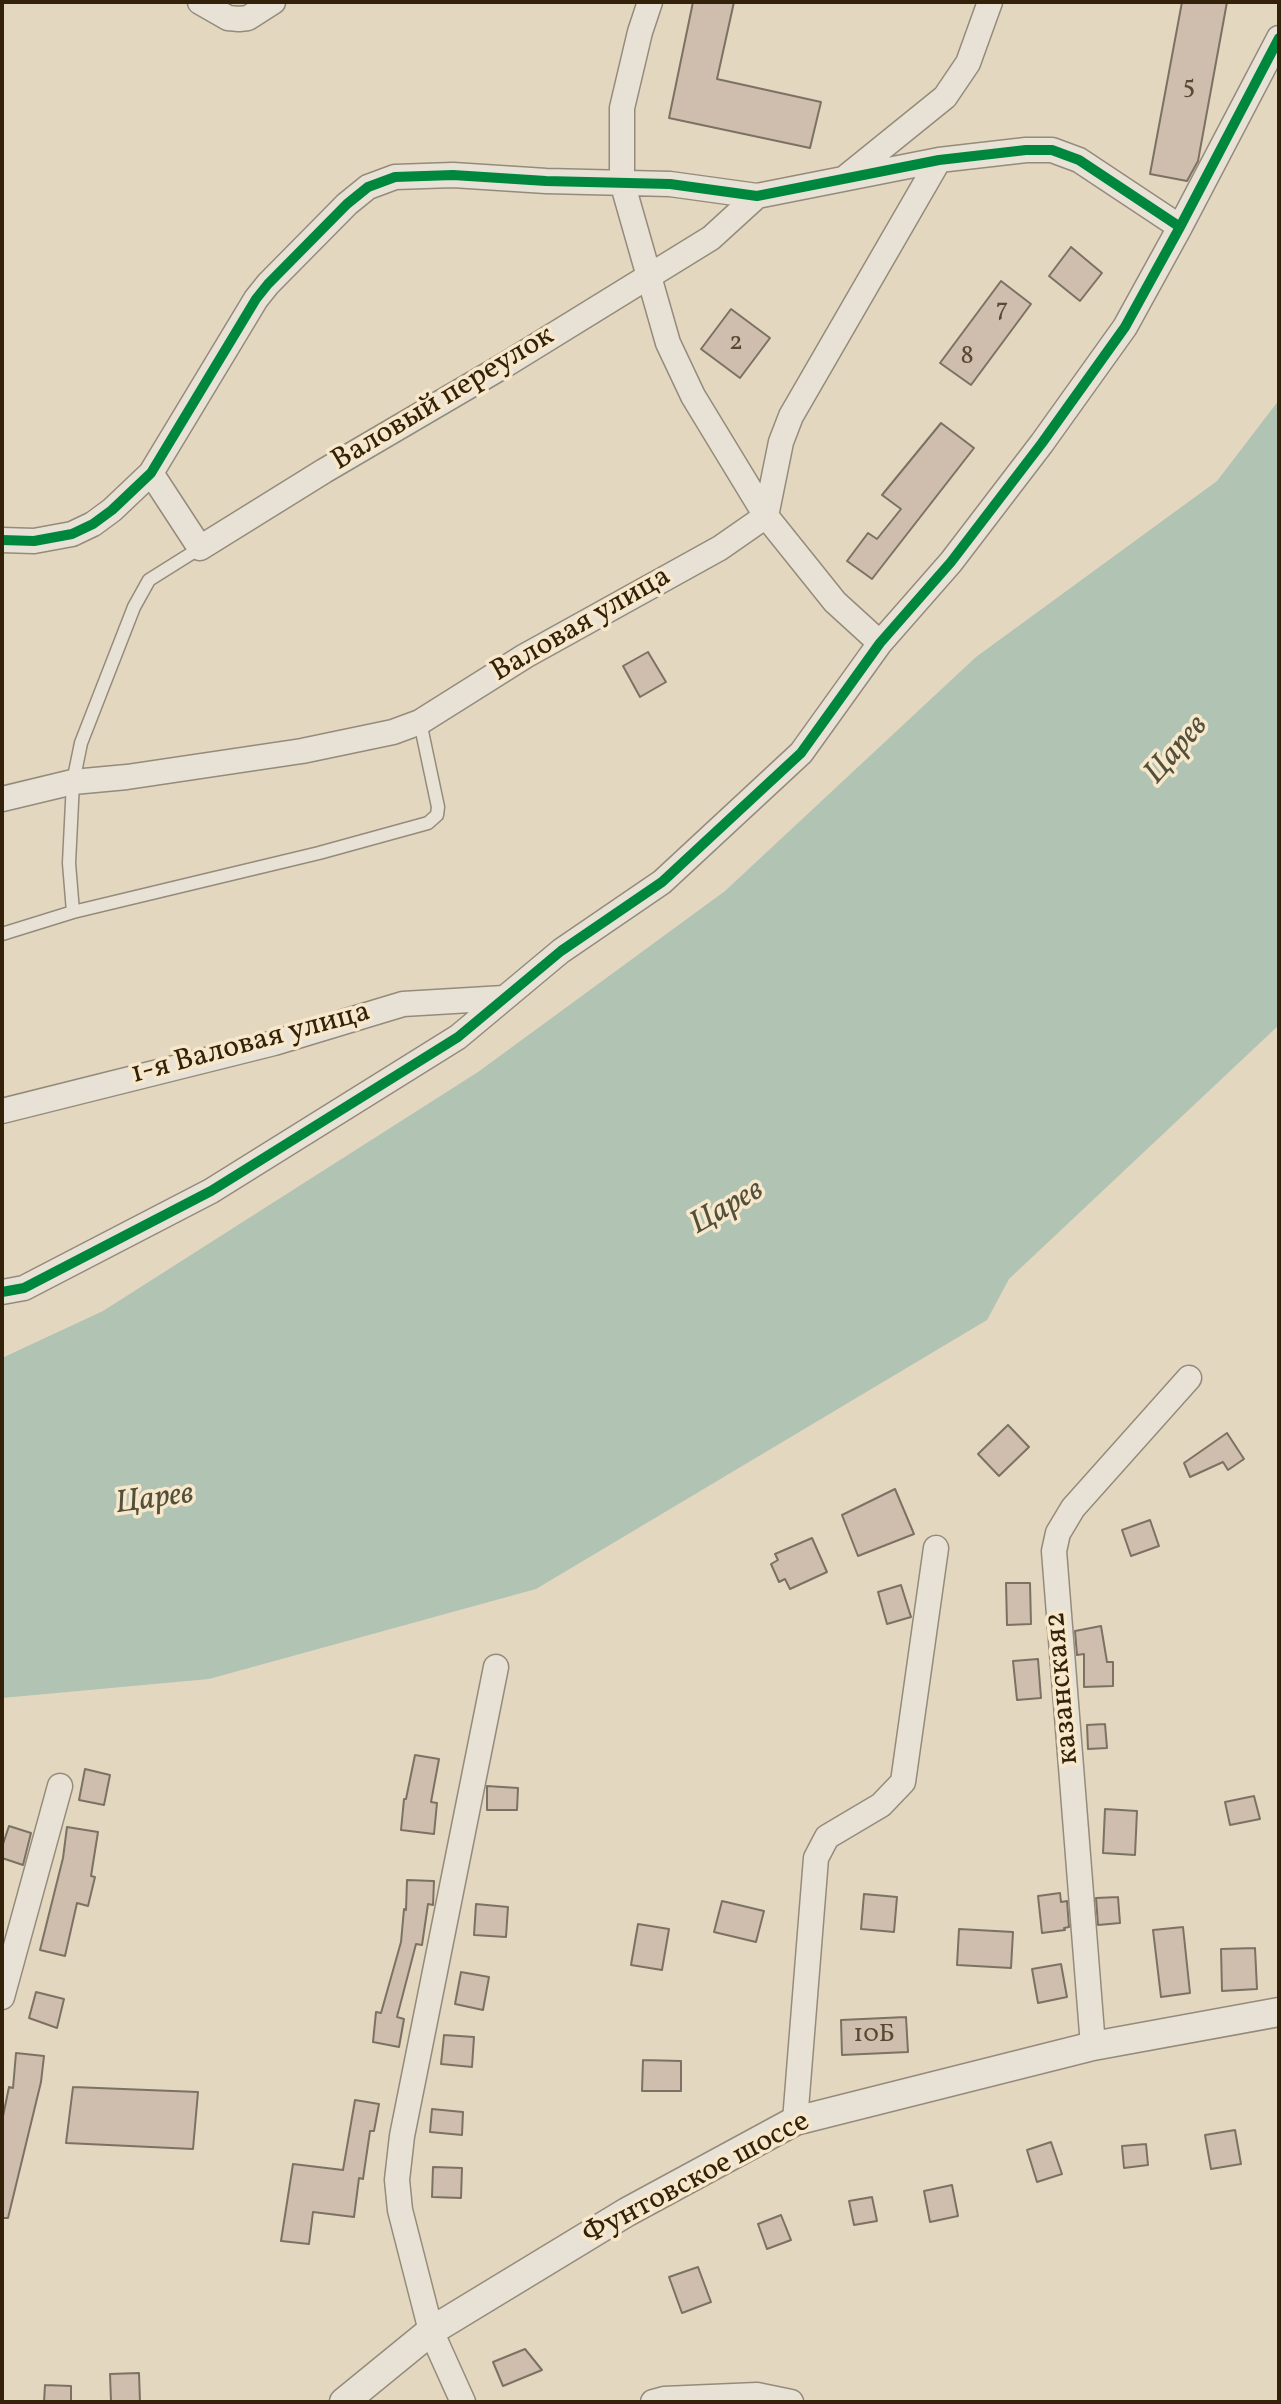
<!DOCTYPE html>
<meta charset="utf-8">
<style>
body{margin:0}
#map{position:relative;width:1281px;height:2404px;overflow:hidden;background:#e4d7bf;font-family:Vollkorn,serif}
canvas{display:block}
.frame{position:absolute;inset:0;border:4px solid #332209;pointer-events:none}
</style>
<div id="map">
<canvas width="1281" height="2404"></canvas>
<div class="frame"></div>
</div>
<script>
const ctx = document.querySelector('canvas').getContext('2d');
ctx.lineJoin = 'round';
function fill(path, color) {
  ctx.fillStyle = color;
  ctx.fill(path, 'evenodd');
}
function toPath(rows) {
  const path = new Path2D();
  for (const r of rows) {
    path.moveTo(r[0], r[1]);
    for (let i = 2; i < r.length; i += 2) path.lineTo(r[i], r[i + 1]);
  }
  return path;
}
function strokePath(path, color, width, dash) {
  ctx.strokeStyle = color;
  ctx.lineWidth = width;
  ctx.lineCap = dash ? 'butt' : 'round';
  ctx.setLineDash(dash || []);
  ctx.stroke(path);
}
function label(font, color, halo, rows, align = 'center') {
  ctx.font = font + ' Vollkorn,serif';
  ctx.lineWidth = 7;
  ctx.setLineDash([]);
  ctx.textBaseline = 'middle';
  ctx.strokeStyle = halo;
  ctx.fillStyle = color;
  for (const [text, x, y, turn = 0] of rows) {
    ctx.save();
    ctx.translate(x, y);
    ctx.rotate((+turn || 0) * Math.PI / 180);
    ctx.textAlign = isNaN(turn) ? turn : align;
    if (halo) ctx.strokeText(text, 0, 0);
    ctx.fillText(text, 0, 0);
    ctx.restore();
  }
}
fill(toPath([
 [1279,400,1279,1025,1009,1279,987,1320,536,1589,209,1679,2,1698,2,1358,103,1311,478,1072,725,891,976,657,1217,481]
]), '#b1c3b3');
const building = toPath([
 [693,2,734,2,717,79,821,102,810,148,669,118,693,2],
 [1182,2,1227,2,1198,161,1187,181,1150,174,1182,2],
 [1071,247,1102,273,1080,301,1049,276,1071,247],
 [1001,281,1031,304,971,385,940,363,1001,281],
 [731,309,770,338,740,378,701,349,731,309],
 [941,423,974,448,872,579,847,561,868,533,877,539,901,509,882,495,941,423],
 [648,652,666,682,640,697,623,666,648,652],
 [1008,1425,1029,1447,999,1476,978,1454,1008,1425],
 [1227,1433,1244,1459,1228,1470,1223,1462,1190,1477,1184,1463,1227,1433],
 [895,1489,914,1534,858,1556,842,1515,895,1489],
 [1150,1520,1159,1546,1131,1556,1122,1530,1150,1520],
 [812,1538,827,1572,790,1589,785,1579,779,1582,771,1564,778,1560,775,1554,812,1538],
 [1006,1583,1030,1583,1031,1624,1007,1625,1006,1583],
 [901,1585,911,1617,887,1624,878,1592,901,1585],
 [1101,1626,1107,1662,1113,1662,1113,1686,1084,1687,1084,1654,1077,1655,1075,1631,1101,1626],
 [1038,1659,1041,1698,1017,1700,1013,1661,1038,1659],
 [1105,1724,1107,1748,1088,1749,1087,1725,1105,1724],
 [415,1755,439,1759,431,1802,437,1803,434,1834,401,1830,404,1799,406,1799,415,1755],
 [85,1769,110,1775,104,1805,79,1800,85,1769],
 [487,1786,518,1788,517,1810,487,1810,487,1786],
 [1254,1796,1260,1819,1230,1825,1225,1802,1254,1796],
 [1105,1809,1137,1811,1135,1855,1103,1853,1105,1809],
 [9,1826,31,1833,23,1865,2,1858,2,1847,9,1826],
 [67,1827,98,1832,91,1876,95,1877,88,1906,77,1903,65,1956,40,1950,63,1858,67,1827],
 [407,1880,434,1881,433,1905,428,1904,422,1945,416,1944,397,2017,404,2019,399,2047,373,2042,376,2012,381,2013,401,1942,404,1909,406,1910,407,1880],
 [1060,1893,1061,1902,1067,1901,1069,1927,1064,1928,1065,1930,1042,1933,1038,1896,1060,1893],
 [864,1894,897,1897,894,1932,861,1929,864,1894],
 [1118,1897,1120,1923,1098,1925,1096,1898,1118,1897],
 [722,1901,764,1911,756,1942,714,1932,722,1901],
 [476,1904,508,1907,506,1937,474,1935,476,1904],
 [638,1924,669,1929,662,1970,631,1965,638,1924],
 [1183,1927,1190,1993,1161,1997,1153,1930,1183,1927],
 [959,1929,1013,1932,1011,1968,957,1965,959,1929],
 [1255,1948,1257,1989,1222,1991,1221,1949,1255,1948],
 [1061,1964,1067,1997,1038,2003,1032,1969,1061,1964],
 [461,1972,489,1977,483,2010,455,2004,461,1972],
 [36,1992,64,1999,57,2028,29,2018,36,1992],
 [906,2017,908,2052,842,2055,841,2020,906,2017],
 [444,2035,474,2037,472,2067,441,2064,444,2035],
 [16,2053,44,2056,41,2082,8,2218,2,2218,2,2121,9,2087,13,2088,16,2053],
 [643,2060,681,2061,681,2091,642,2091,643,2060],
 [73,2087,198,2092,193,2149,66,2143,73,2087],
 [355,2100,379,2104,374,2131,370,2131,363,2179,359,2178,354,2217,313,2212,309,2244,281,2241,293,2164,343,2170,355,2100],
 [432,2109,463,2112,462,2135,430,2132,432,2109],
 [1235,2130,1241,2164,1211,2169,1205,2135,1235,2130],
 [1051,2142,1062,2174,1037,2182,1027,2150,1051,2142],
 [1146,2144,1148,2165,1124,2168,1122,2146,1146,2144],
 [433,2167,462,2168,461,2198,432,2197,433,2167],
 [952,2185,958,2216,930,2222,924,2191,952,2185],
 [872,2197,877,2221,854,2225,849,2201,872,2197],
 [781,2215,791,2240,767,2249,758,2224,781,2215],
 [698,2267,711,2302,682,2313,669,2277,698,2267],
 [525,2349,542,2370,503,2386,493,2362,525,2349],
 [139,2373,140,2402,111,2402,110,2374,139,2373],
 [45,2385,71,2386,71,2402,44,2402,45,2385]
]);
fill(building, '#cfbdad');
strokePath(building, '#7b7263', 2);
const service = toPath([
 [73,912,69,863,73,782,81,743,134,607,149,580,200,548],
 [2,934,73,912,319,853,428,823,437,815,438,807,420,722]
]);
const minor = toPath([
 [200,2,228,18,239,19,248,18,273,2],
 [650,2,640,32,622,108,622,182,668,343,693,396,766,516,835,602,880,643],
 [846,177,945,97,968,63,990,2],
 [151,473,200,548,324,471,505,365,711,238,757,196],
 [2,540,34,541,72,534,93,524,112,510,151,473,256,299,268,284,347,204,368,187,395,177,453,175,546,181,670,184,757,196,939,160,1026,150,1052,150,1079,160,1180,227],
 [2,799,73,782,127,777,302,751,393,732,420,722,525,656,720,548,766,516,781,442,791,416,939,160],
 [2,1111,274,1043,403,1004,504,998],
 [2,1292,24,1288,211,1191,458,1037,561,951,662,882,801,753,880,643,951,562,1042,443,1125,327,1180,227,1279,38],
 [2,1997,60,1786],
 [1093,2046,1054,1551,1058,1533,1073,1508,1189,1378],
 [795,2121,816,1858,827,1837,881,1805,903,1782,936,1548],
 [463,2402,431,2331,400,2210,397,2180,402,2136,496,1667],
 [653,2402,664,2399,757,2395,791,2402]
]);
const tertiary = toPath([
 [344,2402,431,2331,627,2212,795,2121,1093,2046,1279,2012]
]);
strokePath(service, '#948b7b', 15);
strokePath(minor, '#948b7b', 27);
strokePath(tertiary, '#948b7b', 31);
strokePath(service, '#e8e2d6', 12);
strokePath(minor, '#e8e2d6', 24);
strokePath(tertiary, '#e8e2d6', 28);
strokePath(toPath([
 [2,540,34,541,72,534,93,524,112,510,151,473,256,299,268,284,347,204,368,187,395,177,453,175,546,181,670,184,757,196,939,160,1026,150,1052,150,1079,160,1180,227],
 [2,1292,24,1288,211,1191,458,1037,561,951,662,882,801,753,880,643,951,562,1042,443,1125,327,1180,227,1279,38]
]), '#00873e', 10);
label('26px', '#5a4932', null, [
 ["5",1189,88],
 ["7",1002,311],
 ["2",736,344],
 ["8",967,358],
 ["10Б",874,2036]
]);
label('30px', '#332209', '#f7e8cc', [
 ["Валовый переулок",444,400,-31],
 ["Валовая улица",582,626,-30],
 ["1-я Валовая улица",251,1045,-15],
 ["казанская2",1064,1688,-95],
 ["Фунтовское шоссе",697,2180,-28]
]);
label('italic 32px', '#52503b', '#f7e8cc', [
 ["Царев",1178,751,-49],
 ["Царев",728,1209,-30],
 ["Царев",155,1501,-8]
]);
</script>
